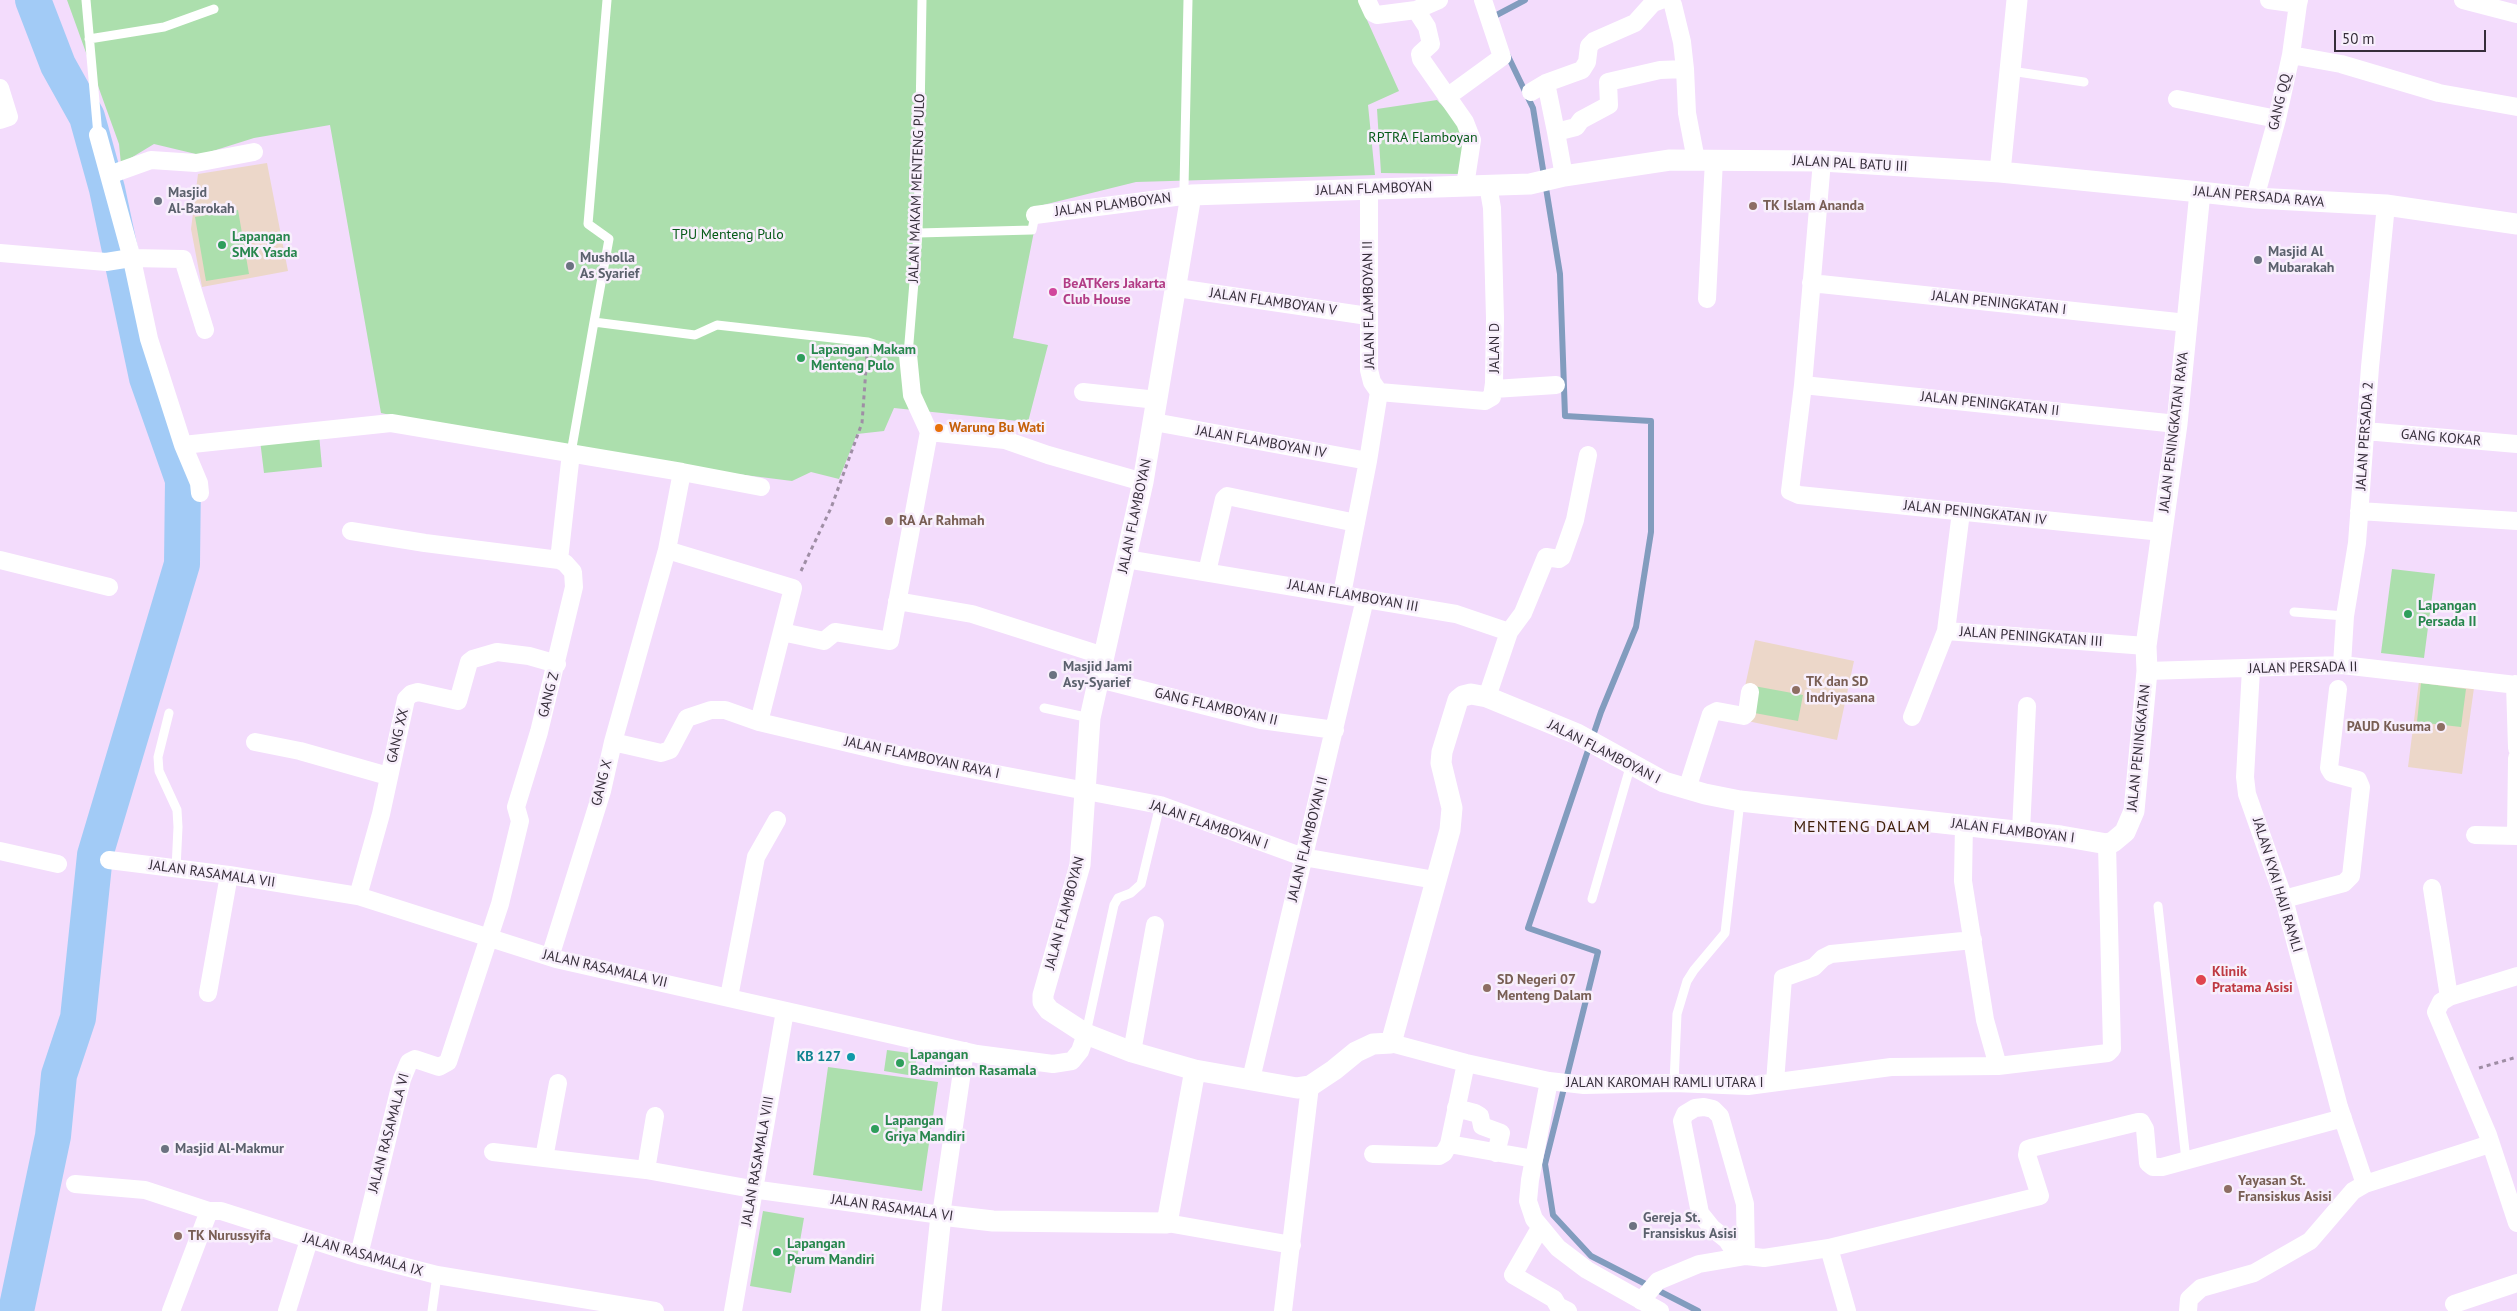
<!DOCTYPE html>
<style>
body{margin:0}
#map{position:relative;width:2517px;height:1311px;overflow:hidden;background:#f3dcfc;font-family:"PT Sans",sans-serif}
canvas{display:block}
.scale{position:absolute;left:2334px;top:30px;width:152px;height:22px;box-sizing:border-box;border:2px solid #362e3a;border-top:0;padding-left:6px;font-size:15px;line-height:18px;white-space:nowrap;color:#362e3a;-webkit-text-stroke:4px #f8effc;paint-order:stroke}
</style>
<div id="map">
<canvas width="2517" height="1311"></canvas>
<div class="scale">50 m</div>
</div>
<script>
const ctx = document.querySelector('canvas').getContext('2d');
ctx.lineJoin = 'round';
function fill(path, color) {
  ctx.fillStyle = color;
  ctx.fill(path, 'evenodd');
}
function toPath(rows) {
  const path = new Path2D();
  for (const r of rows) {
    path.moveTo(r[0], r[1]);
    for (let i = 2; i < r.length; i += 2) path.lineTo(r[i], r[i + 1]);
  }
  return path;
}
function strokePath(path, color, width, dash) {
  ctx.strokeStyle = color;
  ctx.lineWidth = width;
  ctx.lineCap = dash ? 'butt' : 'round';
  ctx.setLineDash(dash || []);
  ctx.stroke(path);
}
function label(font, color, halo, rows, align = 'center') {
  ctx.font = font + ' "PT Sans",sans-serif';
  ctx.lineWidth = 5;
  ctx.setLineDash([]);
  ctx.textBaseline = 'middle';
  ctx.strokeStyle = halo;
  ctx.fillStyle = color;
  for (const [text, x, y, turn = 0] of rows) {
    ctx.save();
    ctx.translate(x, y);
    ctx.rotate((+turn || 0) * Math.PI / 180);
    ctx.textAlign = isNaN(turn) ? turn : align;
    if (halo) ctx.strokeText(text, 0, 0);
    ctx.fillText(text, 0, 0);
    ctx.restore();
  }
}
fill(toPath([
 [267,163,288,271,202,287,191,229,198,174],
 [1755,640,1854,661,1837,740,1738,719],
 [2419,681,2474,688,2462,774,2408,767]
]), '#ecd7c9');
fill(toPath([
 [67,0,1358,0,1399,91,1368,105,1375,175,1136,182,1039,206,1013,338,1048,345,1028,422,894,408,884,431,857,434,839,479,811,472,792,481,571,453,381,413,330,125,254,138,200,155,154,144,121,164,119,144],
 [1437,100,1465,130,1461,174,1381,173,1377,109],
 [238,210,249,274,206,281,195,217],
 [319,434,322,467,264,473,260,440],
 [2392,569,2435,574,2424,658,2381,653],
 [2421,683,2466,689,2461,727,2417,722],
 [1754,686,1803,695,1798,721,1749,712],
 [887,1050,917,1054,914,1076,884,1071],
 [828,1067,938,1082,922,1191,813,1175],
 [763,1211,804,1218,791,1293,750,1286]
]), '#acdfad');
strokePath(toPath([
 [1491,18,1525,0],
 [1507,54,1533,108,1560,274,1565,416,1651,421,1651,532,1636,627,1601,712,1528,928,1598,952,1545,1164,1553,1215,1591,1256,1698,1311]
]), '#829cbe', 6);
strokePath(toPath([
 [16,1311,53,1136,59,1075,78,1018,95,855,182,564,183,480,147,378,107,189,87,117,58,65,33,0]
]), '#a2cbf6', 36);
strokePath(toPath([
 [801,571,831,508,862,423,867,355],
 [2479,1068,2517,1057]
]), '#9f8ea5', 3, [4, 4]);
strokePath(toPath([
 [86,0,98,135],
 [607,0,588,224,609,239,594,322,695,335,717,325,868,342,908,355,918,233,922,0],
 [1188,0,1184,187,1191,195],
 [89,39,164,27,214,9],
 [2011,71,2084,82],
 [918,233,1032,230,1035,215],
 [571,453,594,322],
 [2294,612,2345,616],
 [1044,708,1090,718],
 [169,713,158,757,159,771,177,810,178,827,176,869],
 [1592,899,1631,764],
 [2158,906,2186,1160],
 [1086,1033,1114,905,1118,898,1131,893,1141,884,1160,805],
 [1674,1083,1677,1014,1687,981,1694,970,1725,933,1740,801],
 [432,1311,437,1275]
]), '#fff', 9);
strokePath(toPath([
 [1367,0,1373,13,1377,15,1416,10,1427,27,1431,44,1420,54,1421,59,1465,122,1472,140,1465,186],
 [1670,0,1673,5,1682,42,1685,69],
 [2269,0,2298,4,2299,0],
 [2463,0,2517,14],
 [1416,10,1439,0],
 [2291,55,2341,64,2439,93,2517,107],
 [1546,83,1556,132],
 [0,88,9,117,0,120],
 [1531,92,1546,83,1582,70,1587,62,1589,46,1594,41,1635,23,1653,3,1661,0],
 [1447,97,1502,57,1483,0],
 [2177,99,2277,119],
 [98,135,131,255,149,339,183,445,391,423,682,472,667,550],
 [1822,161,1803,385,1790,491,1799,495,2162,532],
 [109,175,151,160,196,163,254,152],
 [1564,176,1556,132,1576,127,1581,120,1609,105,1608,82,1660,70,1685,69,1687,113,1696,160],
 [2255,198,2277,119,2291,55,2298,4],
 [1035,215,1191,195],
 [0,253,106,262,131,258,183,259,205,330],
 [1811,283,2187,323],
 [1177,288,1368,316],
 [1707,299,1714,160],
 [908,355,912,395,929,432],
 [1803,385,2177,424],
 [1494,389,1556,385],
 [1083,392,1157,400],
 [1379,392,1485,401,1492,397,1494,383,1495,318,1492,208,1488,185],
 [1154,422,1368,461],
 [2365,431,2517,444],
 [929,432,1005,440,1048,455,1143,482],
 [183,445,199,483,200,493],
 [682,472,761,487],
 [2359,511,2517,521],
 [351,531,425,543,559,560],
 [1126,559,1456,614,1509,632],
 [0,560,109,587],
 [1207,572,1224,499,1227,496,1356,523],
 [1342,594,1368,461,1379,392,1372,382,1369,370,1369,189],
 [897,601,972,614,1104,656],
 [1946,631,2146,646],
 [782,632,824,641,835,632,890,641,929,432],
 [2342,665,2345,616,2357,543,2370,367,2386,205],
 [2251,669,2245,777,2247,794,2284,899,2339,1107,2365,1184],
 [2147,671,2342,665,2517,685],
 [1099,679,1261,720,1335,730],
 [2515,684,2517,748],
 [1487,697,1509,632,1523,613,1546,557,1559,559,1562,557,1575,520,1588,455],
 [1912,717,1946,631,1961,512],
 [255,742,300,751,388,776],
 [613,742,667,550,793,588,759,722],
 [1687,789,1711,714,1717,711,1744,716,1747,713,1750,692],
 [1964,824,1963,881,1985,1020,1998,1066],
 [2021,831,2027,706],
 [2475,835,2517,836],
 [2516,836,2517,758],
 [0,851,58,864],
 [109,860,229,875,358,896,556,959,977,1054,1053,1064,1072,1061,1080,1051,1086,1034],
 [2432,888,2449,997],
 [358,896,381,814,406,699,411,694,418,692,458,701,469,662,473,659,497,652,529,656,557,664],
 [2284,899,2344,883,2351,876,2361,787,2358,780,2332,773,2329,768,2338,689],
 [550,957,602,791,613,742,661,753,670,750,687,718,711,710,725,710,759,722,907,757,1160,805,1303,857,1435,880],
 [2517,976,2449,997,2441,1002,2436,1012,2488,1135,2517,1223],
 [208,993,229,875],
 [729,997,756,857,777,820],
 [1391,1043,1466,1063,1549,1081,1584,1085,1674,1083,1748,1086,1891,1067,1998,1066,2108,1053,2112,1049,2107,844],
 [1132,1052,1155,925],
 [1251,1079,1365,599],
 [1549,1081,1530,1180,1528,1201,1534,1219,1558,1248,1587,1270,1660,1311],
 [1775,1082,1783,978,1814,967,1823,958,1831,954,1973,940],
 [1456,1108,1475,1113,1480,1116,1482,1126,1501,1133,1496,1153],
 [1449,1144,1534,1159],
 [493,1152,646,1170,752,1189,941,1215,965,1051],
 [1373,1154,1439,1156,1444,1153,1449,1144,1466,1063],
 [544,1158,558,1083],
 [646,1170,655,1116],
 [75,1184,145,1190,209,1211,221,1211,359,1255,437,1275,655,1311],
 [1167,1223,1292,1245],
 [1540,1228,1513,1275,1554,1299,1558,1306,1568,1311],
 [1829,1248,1847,1311],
 [359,1255,402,1079,409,1062,415,1059,439,1067,448,1062,500,904,520,821,516,807,539,732,574,587,573,572,565,563,559,560,571,453],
 [1738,1257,1727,1240,1712,1228,1700,1213,1682,1121,1685,1114,1695,1108,1704,1107,1713,1109,1720,1116,1745,1204,1746,1256],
 [1641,1301,1658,1281,1699,1264,1746,1256,1764,1258,1829,1248,2040,1196,2027,1155,2028,1149,2031,1148,2138,1122,2141,1122,2145,1129,2148,1163,2153,1167,2162,1167,2343,1118],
 [2454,1304,2517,1283],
 [171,1311,209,1211],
 [287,1311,309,1240],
 [733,1311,785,1011],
 [1283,1311,1310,1086],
 [2188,1311,2189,1299,2201,1288,2254,1273,2310,1241,2353,1191,2365,1184,2490,1144]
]), '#fff', 18);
strokePath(toPath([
 [2000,172,2017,0],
 [2200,192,2177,424,2146,646,2147,671,2134,811,2125,832,2113,842,2107,844,2061,836,1740,801,1705,794,1664,782,1577,734,1487,697,1471,694,1463,696,1458,700,1442,752,1441,763,1452,808,1450,830,1391,1043,1373,1044,1356,1052,1334,1070,1310,1086,1297,1088,1195,1070,1132,1052,1086,1034,1049,1010,1043,1002,1043,995,1080,865,1090,718,1143,482,1191,195,1530,184,1564,176,1670,160,1822,161,2000,172,2200,192,2255,198,2386,205,2517,224],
 [931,1311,941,1215,993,1221,1167,1223,1195,1070]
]), '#fff', 21);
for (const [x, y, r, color] of [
 [158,201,5,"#6b7280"],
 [1753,206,5,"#8d6e63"],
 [222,245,5,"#2e9e5b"],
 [2258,260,5,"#6b7280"],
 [570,266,5,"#6b7280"],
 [1053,292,5,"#d1479c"],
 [801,358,5,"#2e9e5b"],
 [939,428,5,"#e8710a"],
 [889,521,5,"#8d6e63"],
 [2408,614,5,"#2e9e5b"],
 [1053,675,5,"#6b7280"],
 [1796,690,5,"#8d6e63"],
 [2441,727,5,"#8d6e63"],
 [2201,980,6,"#e0444e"],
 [1487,988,5,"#8d6e63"],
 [851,1057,5,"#0f9aa8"],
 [900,1063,5,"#2e9e5b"],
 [875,1129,5,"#2e9e5b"],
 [165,1149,5,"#6b7280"],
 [2228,1189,5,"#8d6e63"],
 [1633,1226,5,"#6b7280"],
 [178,1236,5,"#8d6e63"],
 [777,1252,5,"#2e9e5b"]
]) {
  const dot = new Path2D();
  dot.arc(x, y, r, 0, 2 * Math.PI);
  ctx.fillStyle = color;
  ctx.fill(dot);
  strokePath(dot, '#f8effc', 2);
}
label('14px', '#362e3a', '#f8effc', [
 ["GANG QQ",2280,102,-77],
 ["JALAN PAL BATU III",1850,164,3],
 ["JALAN MAKAM MENTENG PULO",917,188,-88],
 ["JALAN FLAMBOYAN",1374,189,-2],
 ["JALAN PERSADA RAYA",2259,197,5],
 ["JALAN PLAMBOYAN",1113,205,-7],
 ["JALAN FLAMBOYAN V",1273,302,8],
 ["JALAN PENINGKATAN I",1999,303,6],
 ["JALAN FLAMBOYAN II",1369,305,-91],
 ["JALAN D",1495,348,-90],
 ["JALAN PENINGKATAN II",1990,404,6],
 ["JALAN PENINGKATAN RAYA",2174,432,-83],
 ["JALAN PERSADA 2",2365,436,-86],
 ["GANG KOKAR",2441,438,5],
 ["JALAN FLAMBOYAN IV",1261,442,10],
 ["JALAN PENINGKATAN IV",1975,513,6],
 ["JALAN FLAMBOYAN",1135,516,-78],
 ["JALAN FLAMBOYAN III",1353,596,10],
 ["JALAN PENINGKATAN III",2031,637,4],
 ["JALAN PERSADA II",2303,668,-1],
 ["GANG Z",549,695,-76],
 ["GANG FLAMBOYAN II",1216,707,13],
 ["GANG XX",398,736,-77],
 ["JALAN PENINGKATAN",2139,748,-84],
 ["JALAN FLAMBOYAN I",1604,752,27],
 ["JALAN FLAMBOYAN RAYA I",922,758,12],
 ["GANG X",602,783,-76],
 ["JALAN FLAMBOYAN I",1209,825,19],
 ["JALAN FLAMBOYAN I",2013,831,7],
 ["JALAN FLAMBOYAN II",1308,839,-76],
 ["JALAN RASAMALA VII",212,874,8],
 ["JALAN KYAI HAJI RAMLI",2277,885,73],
 ["JALAN FLAMBOYAN",1065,913,-75],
 ["JALAN RASAMALA VII",605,969,13],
 ["JALAN KAROMAH RAMLI UTARA I",1665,1083],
 ["JALAN RASAMALA VI",389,1133,-75],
 ["JALAN RASAMALA VIII",758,1161,-80],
 ["JALAN RASAMALA VI",892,1208,8],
 ["JALAN RASAMALA IX",363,1255,16]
]);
label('14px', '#065a18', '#f8effc', [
 ["RPTRA Flamboyan",1423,138],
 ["TPU Menteng Pulo",728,235]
]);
label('bold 14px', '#5b616d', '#f8effc', [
 ["Masjid",168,193],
 ["Al-Barokah",168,209],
 ["Masjid Al",2268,252],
 ["Mubarakah",2268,268],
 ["Musholla",580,258],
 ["As Syarief",580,274],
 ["Masjid Jami",1063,667],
 ["Asy-Syarief",1063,683],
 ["Masjid Al-Makmur",175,1149],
 ["Gereja St.",1643,1218],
 ["Fransiskus Asisi",1643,1234]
], 'left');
label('bold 14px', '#785e54', '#f8effc', [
 ["TK Islam Ananda",1763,206],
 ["RA Ar Rahmah",899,521],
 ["TK dan SD",1806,682],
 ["Indriyasana",1806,698],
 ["PAUD Kusuma",2431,727,"right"],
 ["SD Negeri 07",1497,980],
 ["Menteng Dalam",1497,996],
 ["Yayasan St.",2238,1181],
 ["Fransiskus Asisi",2238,1197],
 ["TK Nurussyifa",188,1236]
], 'left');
label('bold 14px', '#27864d', '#f8effc', [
 ["Lapangan",232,237],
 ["SMK Yasda",232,253],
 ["Lapangan Makam",811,350],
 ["Menteng Pulo",811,366],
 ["Lapangan",2418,606],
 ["Persada II",2418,622],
 ["Lapangan",910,1055],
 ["Badminton Rasamala",910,1071],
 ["Lapangan",885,1121],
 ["Griya Mandiri",885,1137],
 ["Lapangan",787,1244],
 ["Perum Mandiri",787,1260]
], 'left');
label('bold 14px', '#b23c85', '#f8effc', [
 ["BeATKers Jakarta",1063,284],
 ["Club House",1063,300]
], 'left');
label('bold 14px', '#c56008', '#f8effc', [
 ["Warung Bu Wati",949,428]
], 'left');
label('bold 14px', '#be3a42', '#f8effc', [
 ["Klinik",2212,972],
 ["Pratama Asisi",2212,988]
], 'left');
label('bold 14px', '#0d838f', '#f8effc', [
 ["KB 127",841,1057]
], 'right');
ctx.letterSpacing = '1px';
label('16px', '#42210c', '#f8effc', [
 ["MENTENG DALAM",1862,827]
]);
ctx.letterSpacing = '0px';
</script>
